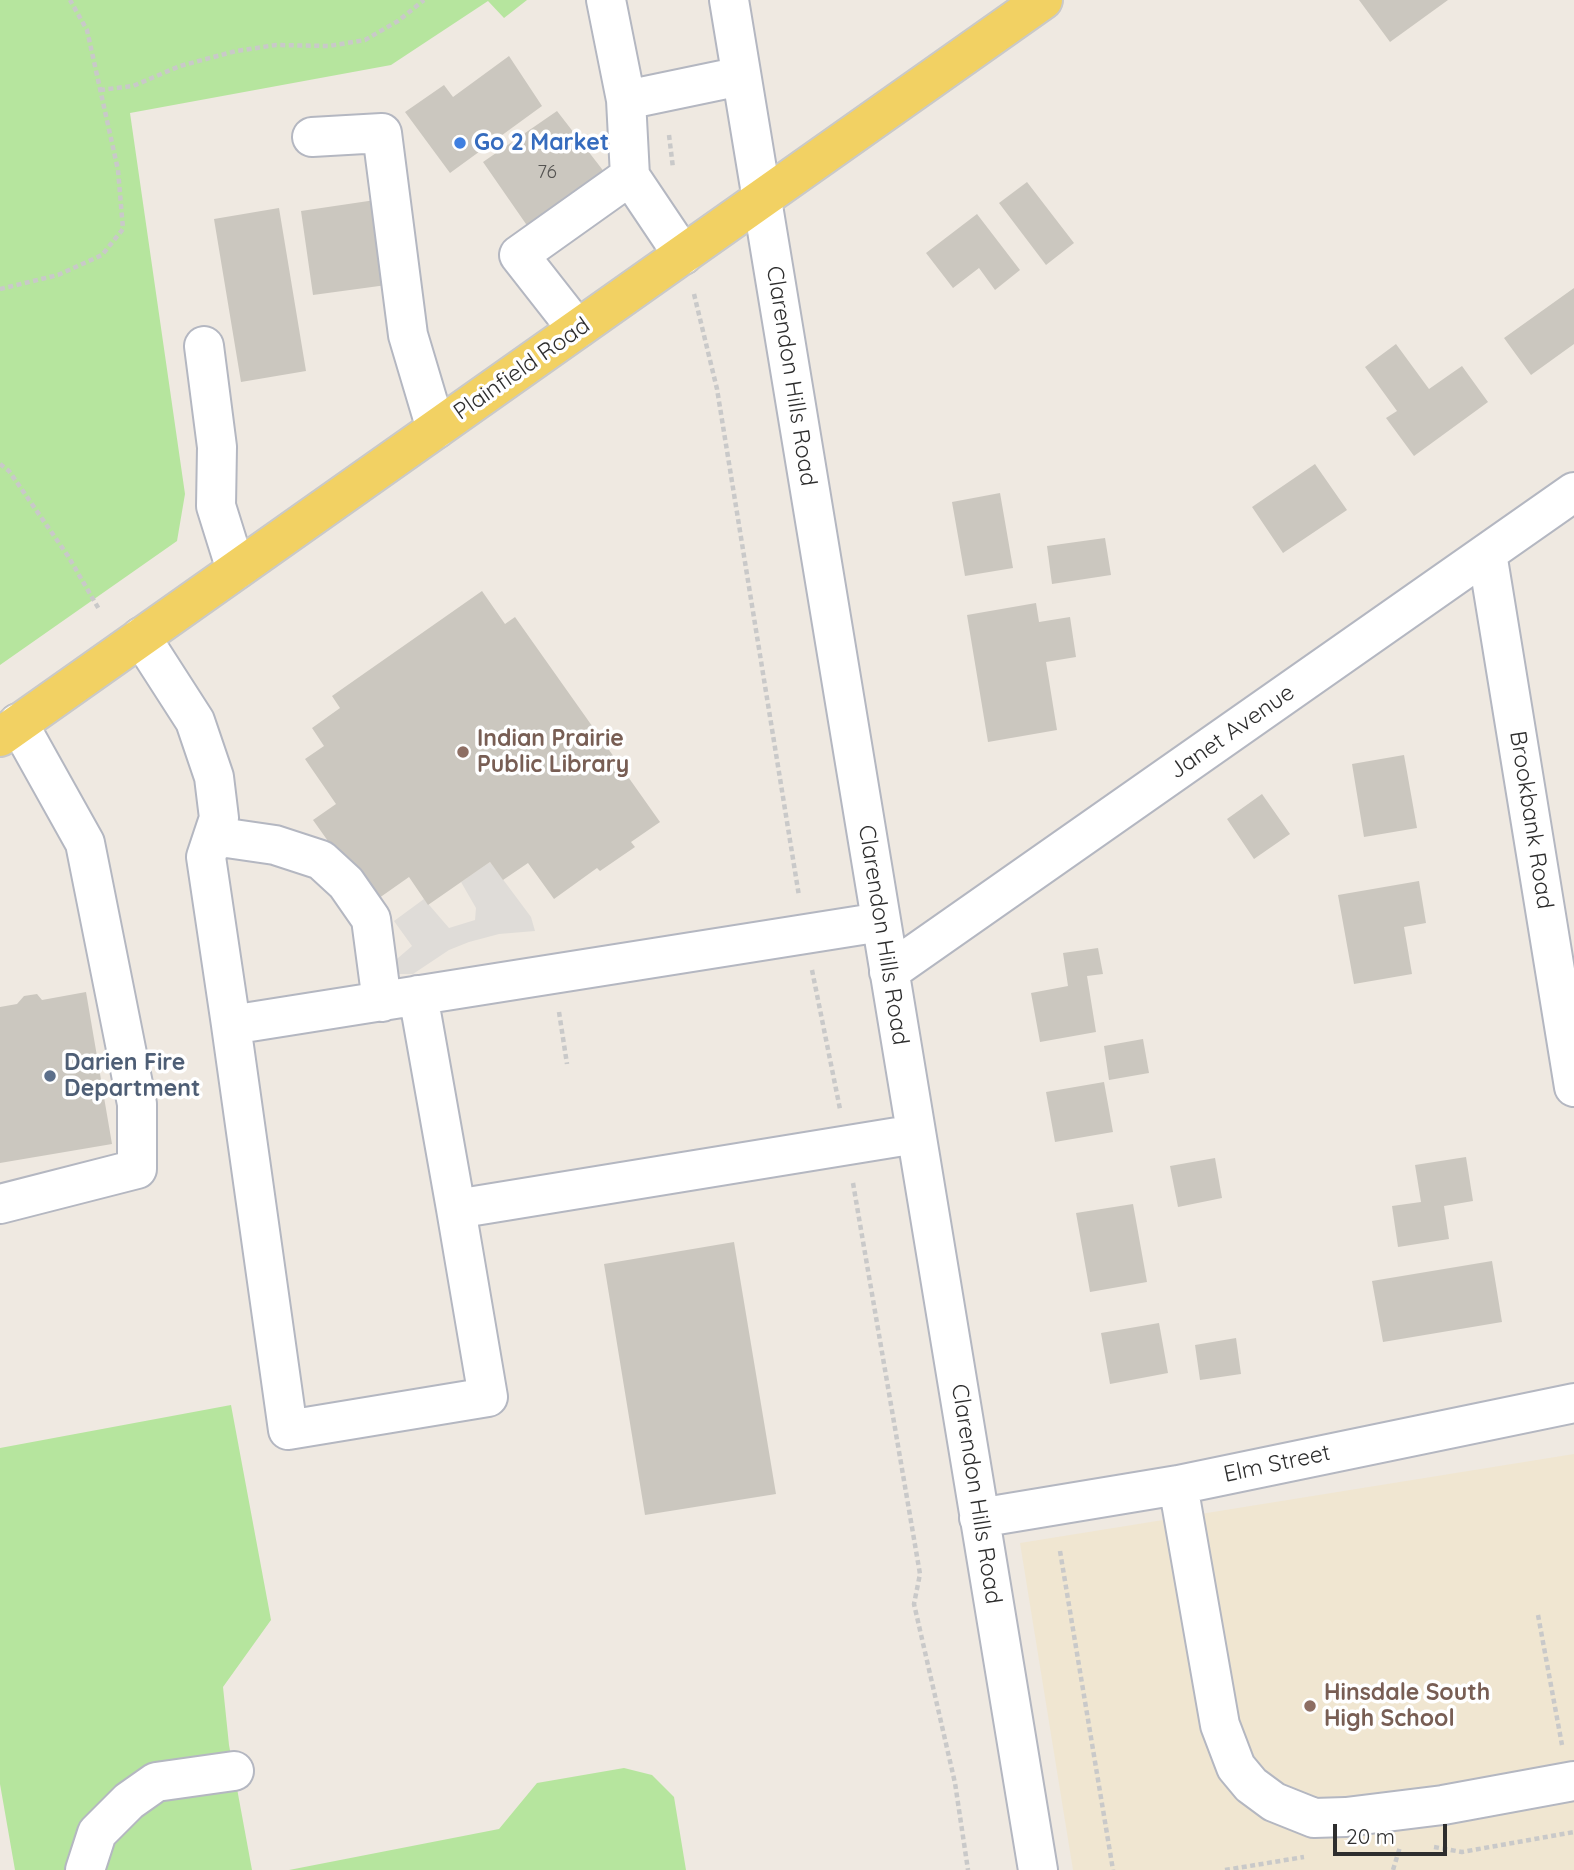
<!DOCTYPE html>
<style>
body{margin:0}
#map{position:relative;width:1574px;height:1870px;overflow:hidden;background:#efe9e1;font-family:Quicksand,sans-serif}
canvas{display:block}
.scale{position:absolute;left:1333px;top:1824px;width:114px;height:32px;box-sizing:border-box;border:4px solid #2e2e2e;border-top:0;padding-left:9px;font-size:21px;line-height:24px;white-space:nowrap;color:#2e2e2e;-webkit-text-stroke:5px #fff;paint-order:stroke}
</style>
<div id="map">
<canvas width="1574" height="1870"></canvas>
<div class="scale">20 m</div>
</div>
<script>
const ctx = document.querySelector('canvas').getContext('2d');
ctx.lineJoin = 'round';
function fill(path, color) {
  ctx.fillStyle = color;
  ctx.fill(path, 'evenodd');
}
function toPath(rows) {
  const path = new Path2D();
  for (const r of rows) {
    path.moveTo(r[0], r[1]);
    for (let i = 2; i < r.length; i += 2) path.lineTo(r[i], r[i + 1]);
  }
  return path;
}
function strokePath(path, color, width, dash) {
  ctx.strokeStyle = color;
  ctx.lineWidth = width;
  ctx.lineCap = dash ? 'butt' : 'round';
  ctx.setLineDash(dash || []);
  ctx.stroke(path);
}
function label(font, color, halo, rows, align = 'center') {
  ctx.font = font + ' Quicksand,sans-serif';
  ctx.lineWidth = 7;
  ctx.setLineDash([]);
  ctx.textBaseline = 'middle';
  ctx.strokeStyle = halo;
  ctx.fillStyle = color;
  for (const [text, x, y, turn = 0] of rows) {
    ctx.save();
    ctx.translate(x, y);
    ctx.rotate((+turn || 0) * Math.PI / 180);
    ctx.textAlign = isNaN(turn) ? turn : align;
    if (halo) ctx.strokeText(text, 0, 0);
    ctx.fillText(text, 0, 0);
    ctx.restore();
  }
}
fill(toPath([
 [1574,1454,1574,1870,1073,1870,1020,1543]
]), '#f0e6d1');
fill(toPath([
 [0,0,527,0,504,18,488,1,391,65,130,113,185,494,177,541,0,665],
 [231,1405,271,1620,223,1687,229,1745,252,1870,15,1870,0,1784,0,1448],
 [624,1768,652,1775,674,1797,686,1870,289,1870,499,1829,537,1783]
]), '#b6e59e');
fill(toPath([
 [490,862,531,917,535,931,499,934,469,942,449,950,413,974,398,974,391,964,412,946,394,921,424,899,449,928,475,920,476,908,461,882]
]), '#dfdcd8');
fill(toPath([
 [1359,0,1448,0,1390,42],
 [509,56,542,106,450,173,405,112,444,85,453,97],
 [557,111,612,182,535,237,483,162],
 [1027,182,1074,243,1046,265,999,203],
 [382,199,394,284,313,295,301,211],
 [279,208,306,371,241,382,214,219],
 [977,214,1020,270,995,290,979,268,953,288,926,253],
 [1574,288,1574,344,1531,375,1504,338],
 [1396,344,1429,389,1462,366,1488,402,1414,456,1386,418,1397,411,1365,367],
 [1315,464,1347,510,1283,553,1252,507],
 [1000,493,1013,568,965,576,952,502],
 [1105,538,1111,575,1052,584,1047,546],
 [482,591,505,624,515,617,660,822,631,842,635,847,600,871,597,868,554,899,528,863,503,880,490,862,428,905,409,877,372,903,313,820,336,804,305,759,324,746,312,728,340,708,332,696],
 [1036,603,1039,622,1070,617,1076,657,1046,662,1057,730,988,742,967,615],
 [1404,755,1417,828,1364,837,1352,764],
 [1262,794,1290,834,1254,859,1227,819],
 [1419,881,1426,923,1404,927,1412,974,1354,984,1338,895],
 [1098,948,1103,974,1087,976,1096,1032,1040,1042,1031,993,1068,986,1063,953],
 [86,992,112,1144,0,1163,0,1007,17,1004,24,996,37,994,42,1000],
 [1143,1039,1149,1073,1109,1080,1104,1046],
 [1104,1082,1113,1132,1055,1142,1046,1092],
 [1466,1157,1473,1201,1444,1206,1449,1239,1398,1247,1392,1206,1421,1202,1415,1165],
 [1215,1158,1222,1198,1178,1207,1170,1166],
 [1133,1204,1147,1282,1090,1292,1076,1213],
 [734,1242,776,1494,645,1515,604,1264],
 [1492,1261,1502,1322,1383,1342,1372,1281],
 [1159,1323,1168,1373,1110,1384,1101,1333],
 [1236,1338,1241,1374,1200,1380,1195,1345]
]), '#cbc7bf');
const minor = toPath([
 [606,0,626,100],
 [729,0,1038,1870],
 [312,137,382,133,408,335,436,429],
 [630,176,626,100,741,76],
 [577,329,519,255,630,176,683,255],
 [204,346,217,447,216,506,236,570],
 [1487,553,1574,1087],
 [141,637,195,721,214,777,219,818,206,857,231,1025,881,922],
 [213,836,275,845,321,860,346,883,371,919,382,1002],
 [889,972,1574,492],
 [418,995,456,1209,916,1134],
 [231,1025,288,1430,488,1397,456,1209],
 [0,1204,137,1169,137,1104,85,843,18,723],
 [1178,1485,1220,1725,1236,1767,1251,1785,1274,1802,1314,1818,1346,1817,1443,1805,1574,1781],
 [979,1518,1178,1485,1574,1403],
 [85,1870,97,1833,129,1801,156,1782,234,1771]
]);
const major = toPath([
 [0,737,1043,0]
]);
strokePath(minor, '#b4b7c1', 42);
strokePath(major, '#c9c9c9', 42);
strokePath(toPath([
 [100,90,133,86,180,66,236,51,276,45,329,46,365,40,398,21,424,0],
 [669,135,673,168],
 [0,289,58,275,102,255,123,229,118,170,87,30,70,0],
 [694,294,717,389,799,896],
 [0,464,9,471,68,556,100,611],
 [812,970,840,1109],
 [559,1012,567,1064],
 [853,1183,920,1574,914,1604,955,1783,968,1870],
 [1060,1551,1113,1870],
 [1538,1615,1562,1745],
 [1434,1847,1462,1852,1574,1832],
 [1225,1870,1304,1857],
 [1393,1870,1400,1847]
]), '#c9c9c9', 4.5, [5, 3.5]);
strokePath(minor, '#fff', 38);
strokePath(major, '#f2d163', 38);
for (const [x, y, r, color] of [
 [460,143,7,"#3f7fe0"],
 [463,752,7,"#8d6e63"],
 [50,1076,7,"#5c6f8a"],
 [1310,1706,7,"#8d6e63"]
]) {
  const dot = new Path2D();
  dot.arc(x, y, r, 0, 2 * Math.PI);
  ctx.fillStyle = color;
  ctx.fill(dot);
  strokePath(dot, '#fff', 2.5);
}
label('19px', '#555452', null, [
 ["76",547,172]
]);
label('bold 23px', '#366cbe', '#fff', [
 ["Go 2 Market",474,143]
], 'left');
label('23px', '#2e2e2e', '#fff', [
 ["Plainfield Road",522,369,-35],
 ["Clarendon Hills Road",791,376,81],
 ["Janet Avenue",1232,732,-35],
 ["Brookbank Road",1531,820,81],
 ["Clarendon Hills Road",883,935,81],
 ["Elm Street",1277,1464,-12],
 ["Clarendon Hills Road",976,1494,81]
]);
label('bold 23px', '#785e54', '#fff', [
 ["Indian Prairie",477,739],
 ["Public Library",477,765],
 ["Hinsdale South",1324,1693],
 ["High School",1324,1719]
], 'left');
label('bold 23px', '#4e5e75', '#fff', [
 ["Darien Fire",64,1063],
 ["Department",64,1089]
], 'left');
</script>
